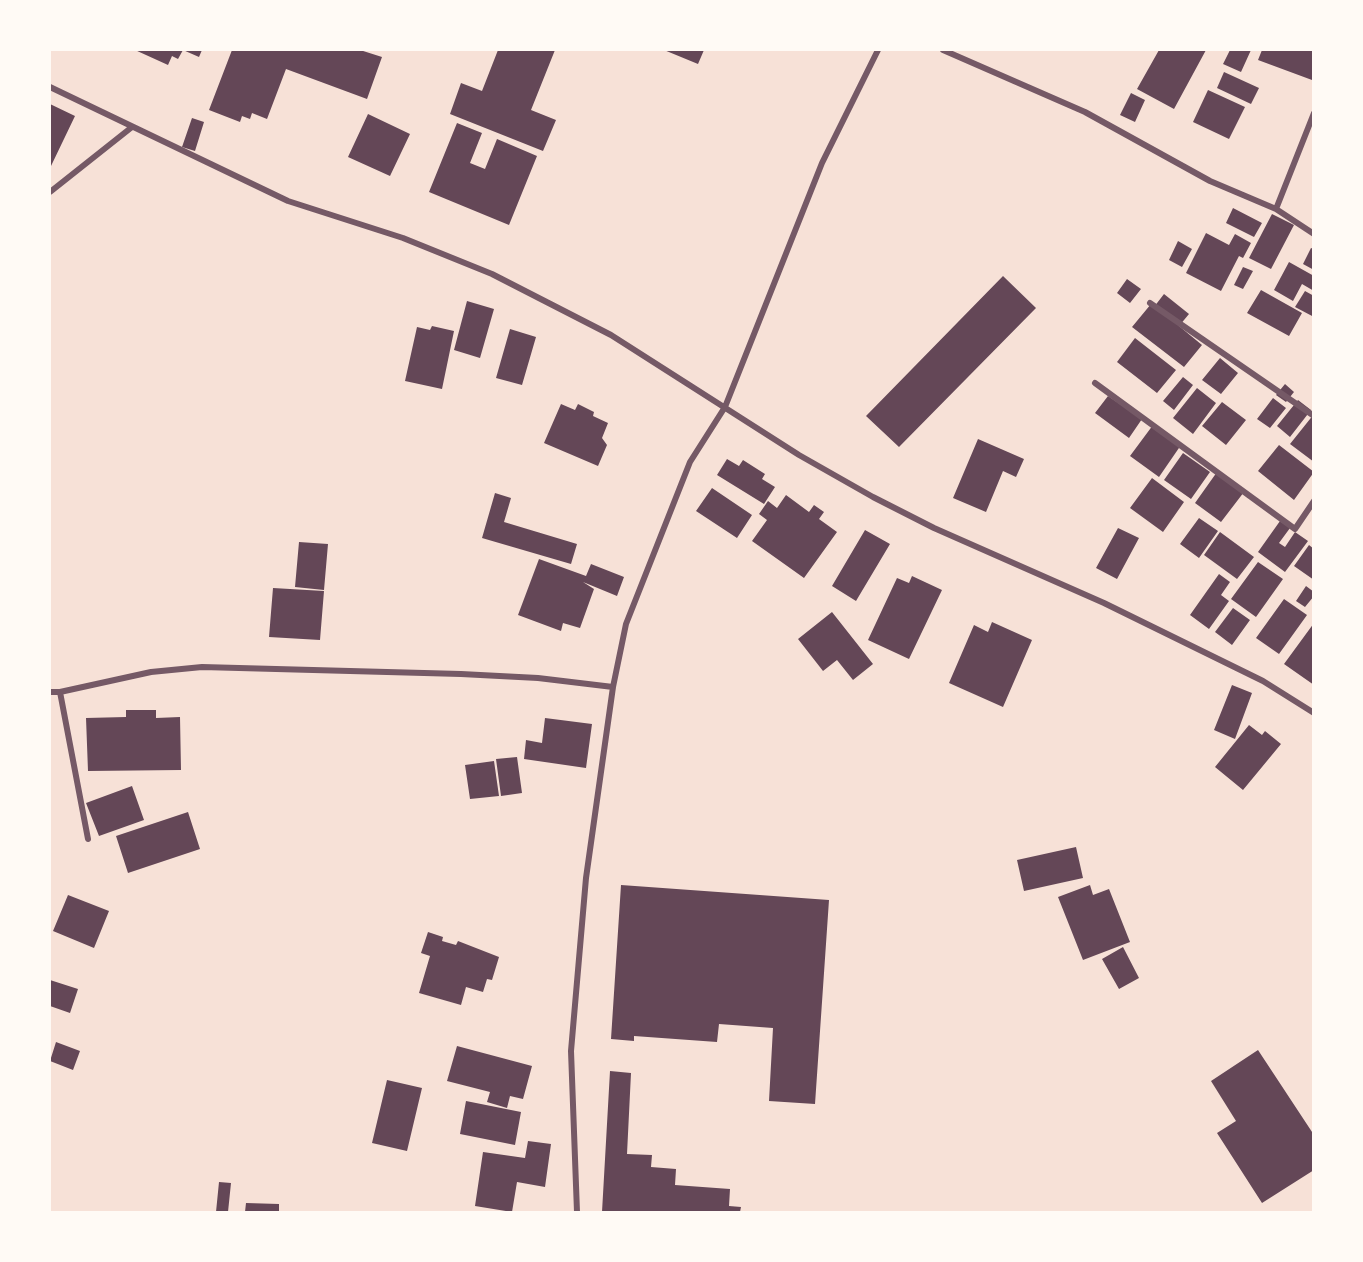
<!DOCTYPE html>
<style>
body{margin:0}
#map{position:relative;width:1363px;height:1262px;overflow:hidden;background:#f7e1d7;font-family:"Roboto Condensed",sans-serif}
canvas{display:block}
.frame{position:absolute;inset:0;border:51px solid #fffaf5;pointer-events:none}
</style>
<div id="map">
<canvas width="1363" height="1262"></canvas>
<div class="frame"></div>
</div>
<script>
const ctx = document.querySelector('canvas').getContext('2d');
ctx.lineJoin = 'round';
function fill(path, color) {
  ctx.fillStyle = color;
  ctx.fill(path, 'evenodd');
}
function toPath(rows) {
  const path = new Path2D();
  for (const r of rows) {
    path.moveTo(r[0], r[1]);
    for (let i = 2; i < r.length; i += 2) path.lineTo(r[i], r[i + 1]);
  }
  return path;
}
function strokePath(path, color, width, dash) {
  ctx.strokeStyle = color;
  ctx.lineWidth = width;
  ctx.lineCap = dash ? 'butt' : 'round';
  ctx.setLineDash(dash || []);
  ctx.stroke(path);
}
fill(toPath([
 [135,50,202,50,199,57,183,50,178,59,172,56,168,65],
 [232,50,360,50,382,57,367,99,286,69,267,119,252,113,250,119,242,116,240,122,209,110],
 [498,50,555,50,531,110,556,120,543,151,450,114,461,83,482,91],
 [664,50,704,50,698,64],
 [1159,50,1206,50,1174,109,1137,89],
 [1230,50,1251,50,1241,72,1223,64],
 [1262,50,1314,50,1312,80,1258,60],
 [1224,72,1259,88,1251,104,1217,88],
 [1208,90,1245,107,1229,139,1193,122],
 [1131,93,1145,100,1135,122,1120,115],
 [50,104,75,116,51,166,50,165],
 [368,114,410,134,390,176,348,157],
 [192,118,204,122,195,151,182,147],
 [457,123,482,133,470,163,485,169,497,139,537,156,509,225,429,192],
 [1233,208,1262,223,1254,237,1226,223],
 [1272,214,1294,225,1271,269,1249,258],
 [1206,233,1229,245,1235,234,1251,243,1243,258,1239,256,1221,291,1186,273],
 [1178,241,1192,249,1182,267,1169,260],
 [1311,248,1314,249,1314,270,1303,264],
 [1289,262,1314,276,1314,291,1302,284,1293,301,1274,290],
 [1243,267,1253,271,1243,289,1234,285],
 [1003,276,1036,308,899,447,866,416],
 [1127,279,1141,289,1130,303,1117,293],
 [1261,290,1302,313,1289,336,1247,313],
 [1305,291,1314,296,1314,317,1295,307],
 [1164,294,1189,314,1179,326,1202,345,1184,367,1132,327,1151,304,1154,307],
 [467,301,494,309,480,358,454,350],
 [432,326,454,331,442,389,405,381,417,327,430,330],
 [510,329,536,337,522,385,496,378],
 [1135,338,1176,370,1157,393,1117,362],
 [1220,358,1238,373,1221,394,1202,380],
 [1183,377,1193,385,1174,410,1163,401],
 [1285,384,1294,392,1286,402,1276,395],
 [1197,388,1216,403,1193,434,1173,418],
 [1108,396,1142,419,1129,438,1095,413],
 [1273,398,1286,408,1270,428,1257,419],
 [1298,400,1311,410,1290,437,1277,426],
 [1222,402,1246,420,1226,445,1202,426],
 [561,404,575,410,578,404,594,412,593,416,608,423,602,438,607,445,598,466,544,443],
 [1314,414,1314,462,1290,444],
 [1153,425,1181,445,1159,477,1130,456],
 [978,439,1024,459,1016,477,1003,471,986,512,953,498],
 [1279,445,1314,472,1294,500,1258,471],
 [1183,453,1210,472,1191,499,1164,480],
 [727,459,739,466,743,460,765,474,762,479,775,487,764,504,717,475],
 [1217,472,1244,492,1221,522,1195,503],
 [1152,478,1184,502,1163,532,1130,508],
 [712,488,752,515,737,538,696,511],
 [495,493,511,498,504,522,577,544,571,564,482,538],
 [786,495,809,512,814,505,824,512,819,519,837,532,804,578,752,541,767,520,759,514,768,501,777,508],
 [1199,518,1218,531,1199,558,1180,544],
 [1280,521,1290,528,1279,543,1285,547,1295,532,1308,541,1285,572,1258,552],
 [1118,528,1139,538,1117,579,1096,568],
 [865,530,890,544,856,601,832,586],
 [1220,532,1254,557,1237,579,1204,555],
 [299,542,328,544,324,590,295,587],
 [1309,545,1314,549,1314,580,1294,566],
 [539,559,586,576,591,564,624,577,617,596,583,582,594,589,580,628,563,623,561,631,518,615],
 [1258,562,1283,579,1256,617,1231,599],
 [1219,574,1230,582,1221,595,1229,601,1209,629,1190,615],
 [912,576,942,590,909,659,868,640,897,578,909,583],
 [1306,586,1314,592,1314,596,1305,607,1296,601],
 [273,588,324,591,320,640,269,637],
 [1284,599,1307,615,1279,654,1256,638],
 [1233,608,1250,620,1232,645,1215,632],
 [832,612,873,664,853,680,837,660,823,671,798,639],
 [992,622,1032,640,1003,707,949,683,974,625,988,632],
 [1314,623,1314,685,1284,664],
 [1232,685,1252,693,1235,739,1214,730],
 [126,710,156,710,156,718,180,717,181,770,88,771,86,718,126,717],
 [545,718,592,724,586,768,524,759,526,740,542,743],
 [1249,725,1262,735,1265,731,1281,744,1243,790,1215,767],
 [517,757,522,793,501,796,496,759],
 [494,761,499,796,470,799,465,765],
 [132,786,144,820,99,836,86,803],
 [188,812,200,849,128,873,116,836],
 [1076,847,1083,878,1024,891,1017,860],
 [621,885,829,900,815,1104,769,1101,773,1028,719,1024,717,1042,634,1036,634,1041,611,1039],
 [1090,885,1093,895,1109,889,1130,942,1083,960,1058,897],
 [68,895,109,911,94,948,53,931],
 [428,932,443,937,442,941,456,945,458,941,499,957,492,980,487,979,483,992,466,987,461,1005,419,993,430,956,421,953],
 [1123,947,1139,978,1119,989,1102,959],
 [50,980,78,989,70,1013,50,1006],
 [56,1042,80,1051,73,1070,50,1061],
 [457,1046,532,1066,523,1099,510,1096,507,1108,487,1102,490,1092,447,1081],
 [1258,1050,1314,1135,1314,1170,1262,1203,1217,1133,1236,1121,1211,1081],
 [610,1071,631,1073,627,1154,652,1155,651,1167,676,1169,675,1185,730,1189,729,1206,741,1207,740,1212,602,1212],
 [387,1080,422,1088,407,1151,372,1143],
 [466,1101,521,1112,515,1145,460,1134],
 [528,1141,551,1144,545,1187,517,1182,512,1212,475,1206,483,1152,525,1158],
 [219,1182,231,1183,228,1212,216,1212],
 [246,1203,279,1204,279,1212,245,1212]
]), '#644757');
strokePath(toPath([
 [943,50,1085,112,1210,181,1276,209,1314,234],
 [50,87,288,201,403,238,492,274,611,335,799,455,873,497,934,528,1104,603,1263,681,1314,713],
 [50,192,132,127],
 [1276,209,1314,113],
 [1150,303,1314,416],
 [1095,383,1295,529,1314,501],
 [50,692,60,692,151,672,202,667,461,674,538,678,613,687],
 [60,692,88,839],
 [577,1212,571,1051,586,878,613,687,626,624,690,462,725,407,822,163,878,50]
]), '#755966', 6);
</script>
